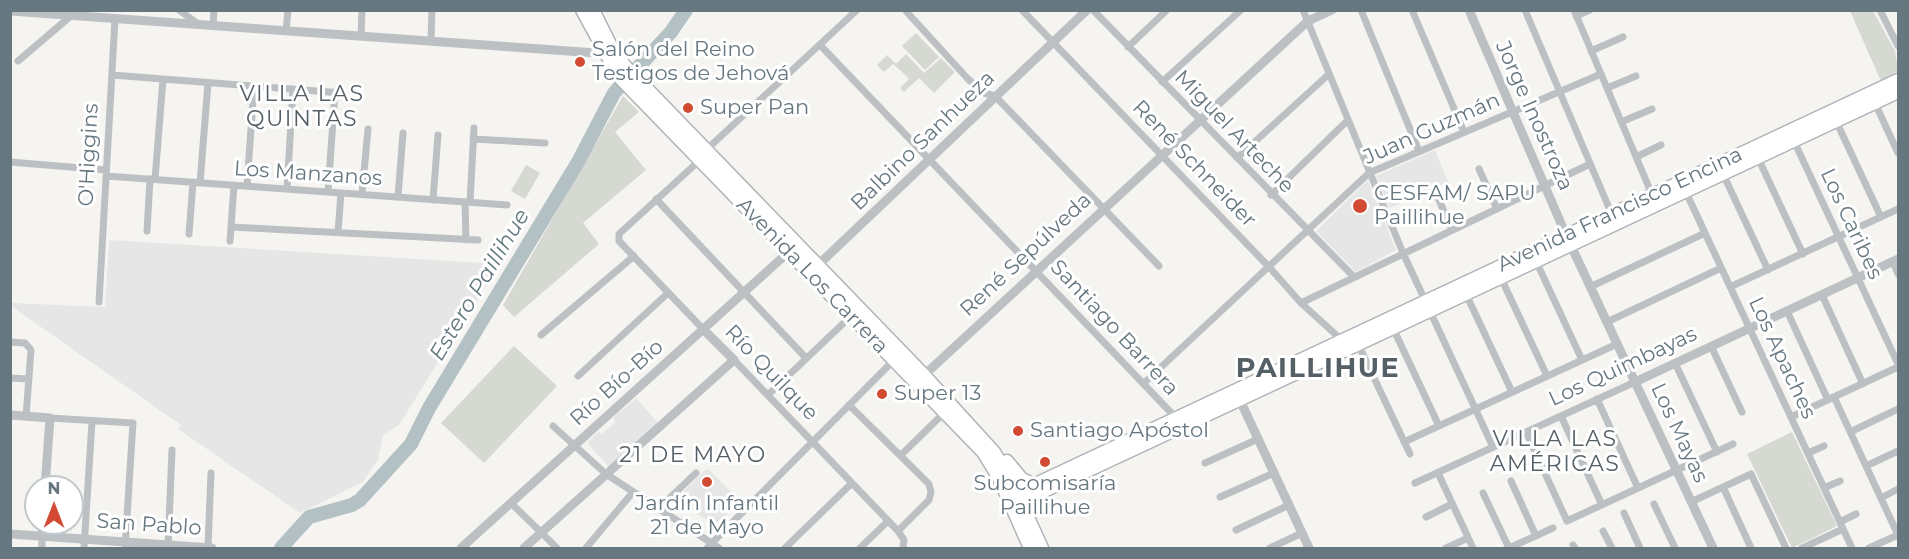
<!DOCTYPE html>
<meta charset="utf-8">
<style>
body{margin:0}
#map{position:relative;width:1909px;height:559px;overflow:hidden;background:#f5f4f1;font-family:Montserrat,sans-serif}
canvas{display:block}
.frame{position:absolute;inset:0;border:12px solid #667780;pointer-events:none}
.north{position:absolute;left:24px;top:475px;width:60px;height:60px;box-sizing:border-box;background:#fff;border:2px solid #c2c9cc;border-radius:50%;rotate:0deg;font-size:16px;font-weight:700;line-height:24px;text-align:center;color:#667780}
.north::after{content:'';display:block;margin:auto;width:21px;height:27px;background:#d34a33;clip-path:polygon(50% 0,100% 100%,50% 72%,0 100%)}
</style>
<div id="map">
<canvas width="1909" height="559"></canvas>
<div class="frame"></div>
<div class="north">N</div>
</div>
<script>
const ctx = document.querySelector('canvas').getContext('2d');
ctx.lineJoin = 'round';
function fill(path, color) {
  ctx.fillStyle = color;
  ctx.fill(path, 'evenodd');
}
function toPath(rows) {
  const path = new Path2D();
  for (const r of rows) {
    path.moveTo(r[0], r[1]);
    for (let i = 2; i < r.length; i += 2) path.lineTo(r[i], r[i + 1]);
  }
  return path;
}
function strokePath(path, color, width, dash) {
  ctx.strokeStyle = color;
  ctx.lineWidth = width;
  ctx.lineCap = dash ? 'butt' : 'round';
  ctx.setLineDash(dash || []);
  ctx.stroke(path);
}
function label(font, color, halo, rows, align = 'center') {
  ctx.font = font + ' Montserrat,sans-serif';
  ctx.lineWidth = 6;
  ctx.setLineDash([]);
  ctx.textBaseline = 'middle';
  ctx.strokeStyle = halo;
  ctx.fillStyle = color;
  for (const [text, x, y, turn = 0] of rows) {
    ctx.save();
    ctx.translate(x, y);
    ctx.rotate((+turn || 0) * Math.PI / 180);
    ctx.textAlign = isNaN(turn) ? turn : align;
    if (halo) ctx.strokeText(text, 0, 0);
    ctx.fillText(text, 0, 0);
    ctx.restore();
  }
}
fill(toPath([
 [1435,150,1448,182,1390,208,1376,176],
 [1368,180,1396,250,1356,272,1316,231],
 [109,240,499,264,399,425,383,435,378,460,363,482,300,513,178,429,181,425,11,306,11,303,105,307],
 [636,398,658,423,609,467,588,444,589,441,599,431,602,434,615,422,613,418],
 [707,468,742,502,714,525,678,501,679,496]
]), '#e5e6e5');
fill(toPath([
 [1850,11,1873,11,1895,51,1898,71,1881,81],
 [916,33,939,57,925,70,902,46],
 [906,54,924,73,941,58,955,72,934,93,919,78,904,92,900,88,909,79,901,71,893,64,884,72,877,65,887,55,896,64],
 [623,96,639,112,615,132,646,170,583,223,599,244,514,317,503,305],
 [526,165,540,173,525,199,511,191],
 [514,346,557,386,484,463,441,423],
 [1792,432,1837,526,1792,548,1747,454]
]), '#d5d9d1');
strokePath(toPath([
 [281,548,309,517,352,505,360,500,411,444,429,408,578,162,614,93,671,32,686,10]
]), '#b4c1c4', 14);
const primary = toPath([
 [582,10,618,76,983,452,999,478,1030,548],
 [593,10,611,46,625,66,924,375,994,452,1010,478,1042,548],
 [1007,461,1022,479,1035,485],
 [1008,497,1898,80],
 [1012,506,1898,92]
]);
strokePath(primary, '#adb3b6', 15);
strokePath(toPath([
 [179,10,197,23],
 [905,10,968,79,984,93,995,96,1159,266],
 [1022,10,1270,268,1301,303,1344,342],
 [1093,10,1353,276],
 [1303,10,1403,253,1493,447],
 [1361,10,1419,151],
 [1412,10,1464,132],
 [1525,10,1612,215],
 [1574,10,1653,197],
 [1880,10,1898,46],
 [1576,16,1590,10],
 [213,26,214,10],
 [286,31,288,10],
 [361,36,362,10],
 [431,41,432,10],
 [821,46,1178,420],
 [1128,47,1167,10],
 [1591,51,1623,37],
 [18,61,72,15],
 [112,75,342,93],
 [1162,82,1241,10],
 [1607,88,1636,76],
 [1875,103,1898,153],
 [1836,121,1881,217],
 [1621,122,1652,109],
 [473,139,545,143],
 [1793,139,1898,364],
 [706,150,857,10],
 [1636,157,1661,145],
 [1237,158,1329,74],
 [1758,158,1803,254],
 [700,160,619,234,619,241,703,329],
 [10,162,106,170],
 [1479,169,1497,209],
 [1723,174,1768,270],
 [106,176,507,205],
 [155,179,163,79],
 [200,183,208,83],
 [247,186,254,86],
 [287,189,293,89],
 [1685,190,1852,548],
 [328,192,335,92],
 [1436,193,1452,230],
 [362,194,368,129],
 [1271,195,1348,120],
 [398,197,403,133],
 [656,199,806,358],
 [433,200,438,135],
 [465,202,466,240],
 [470,202,474,128],
 [231,227,478,240],
 [147,231,150,179],
 [338,232,341,193],
 [189,234,193,182],
 [230,241,234,185],
 [1536,261,1582,360],
 [1893,262,1898,274],
 [1501,278,1547,376],
 [1590,287,1705,233],
 [1730,287,1898,209],
 [1466,294,1512,392],
 [1822,295,1863,384],
 [99,302,115,19],
 [1301,303,1590,164],
 [1787,311,1828,400],
 [1607,322,1721,268],
 [1393,328,1439,426],
 [541,335,634,256],
 [10,342,25,343,31,350,26,416],
 [1355,344,1358,344,1410,454],
 [1711,346,1742,412],
 [734,360,898,531,904,540,903,548],
 [1675,363,1717,452],
 [578,376,668,293],
 [10,378,29,379],
 [1144,383,1369,173,1601,74],
 [768,395,851,316],
 [1834,397,1898,535],
 [1597,399,1638,488],
 [849,405,929,484,931,492,929,500,898,531],
 [1561,416,1602,505],
 [1791,417,1898,367],
 [50,418,133,423,125,548],
 [553,426,606,474,719,548],
 [1526,432,1567,521,1733,444],
 [1850,432,1898,409],
 [1404,442,1617,344],
 [1808,453,1824,446],
 [901,455,945,412],
 [1205,463,1258,439],
 [1866,466,1898,451],
 [1438,473,1473,548],
 [1511,481,1536,536],
 [1415,483,1635,382],
 [1723,487,1751,548],
 [1824,488,1840,481],
 [1483,493,1509,548],
 [1220,497,1274,473],
 [1881,498,1898,489],
 [1691,502,1751,474,1786,548],
 [511,503,557,548],
 [1654,504,1675,548],
 [658,509,696,473],
 [1624,513,1640,548],
 [1426,517,1452,504],
 [1840,522,1856,514],
 [1236,530,1289,505],
 [1603,531,1612,548],
 [1573,545,1575,548],
 [208,546,211,473],
 [42,548,42,536],
 [84,548,92,421],
 [168,548,172,450],
 [586,548,633,492],
 [707,548,894,360],
 [785,548,852,483],
 [860,548,888,521],
 [1270,548,1302,533],
 [1446,548,1468,538],
 [1509,548,1553,528],
 [1802,548,1843,529],
 [1869,548,1898,535]
]), '#bcc0c3', 7);
strokePath(toPath([
 [1469,10,1566,235,1713,548],
 [10,11,610,54],
 [818,265,1087,10],
 [921,378,1308,21,1332,10],
 [1635,382,1898,259],
 [1238,396,1309,548],
 [10,415,50,418,45,487],
 [10,534,212,548],
 [42,536,43,523],
 [461,548,793,248],
 [524,548,734,360,703,329]
]), '#bcc0c3', 9);
strokePath(primary, '#fff', 12);
for (const [x, y, r, color] of [
 [580,62,6,"#d34a33"],
 [688,108,6,"#d34a33"],
 [1360,206,8,"#d34a33"],
 [882,394,6,"#d34a33"],
 [1018,431,6,"#d34a33"],
 [1045,462,6,"#d34a33"],
 [707,482,6,"#d34a33"]
]) {
  const dot = new Path2D();
  dot.arc(x, y, r, 0, 2 * Math.PI);
  ctx.fillStyle = color;
  ctx.fill(dot);
  strokePath(dot, '#fff', 2);
}
label('21px', '#667780', '#fff', [
 ["Salón del Reino",592,50],
 ["Testigos de Jehová",592,74],
 ["Super Pan",700,108],
 ["CESFAM/ SAPU",1374,194],
 ["Paillihue",1374,218],
 ["Super 13",894,394],
 ["Santiago Apóstol",1030,431],
 ["Subcomisaría",1045,484,"center"],
 ["Paillihue",1045,508,"center"],
 ["Jardín Infantil",707,504,"center"],
 ["21 de Mayo",707,528,"center"]
], 'left');
label('21px', '#667780', '#fff', [
 ["Jorge Inostroza",1534,116,66],
 ["Juan Guzmán",1432,129,-24],
 ["Miguel Arteche",1234,132,46],
 ["Balbino Sanhueza",923,141,-44],
 ["O'Higgins",89,155,-87],
 ["René Schneider",1194,164,46],
 ["Los Manzanos",308,174,4],
 ["Avenida Francisco Encina",1620,210,-25],
 ["Los Caribes",1851,224,65],
 ["René Sepúlveda",1026,255,-43],
 ["Avenida Los Carrera",812,276,46],
 ["Santiago Barrera",1114,328,47],
 ["Los Apaches",1782,358,65],
 ["Los Quimbayas",1623,367,-25],
 ["Río Quilque",771,373,46],
 ["Río Bío-Bío",617,383,-42],
 ["Los Mayas",1679,433,65],
 ["San Pablo",149,525,4]
]);
ctx.letterSpacing = '1.5px';
label('22px', '#545f66', '#fff', [
 ["VILLA LAS",302,95],
 ["QUINTAS",302,120],
 ["VILLA LAS",1555,440],
 ["AMÉRICAS",1555,465],
 ["21 DE MAYO",693,456]
]);
ctx.letterSpacing = '0px';
label('italic 22px', '#62787d', '#fff', [
 ["Estero Paillihue",480,285,-59]
]);
ctx.letterSpacing = '1.5px';
label('bold 27px', '#545f66', '#fff', [
 ["PAILLIHUE",1318,369]
]);
ctx.letterSpacing = '0px';
</script>
